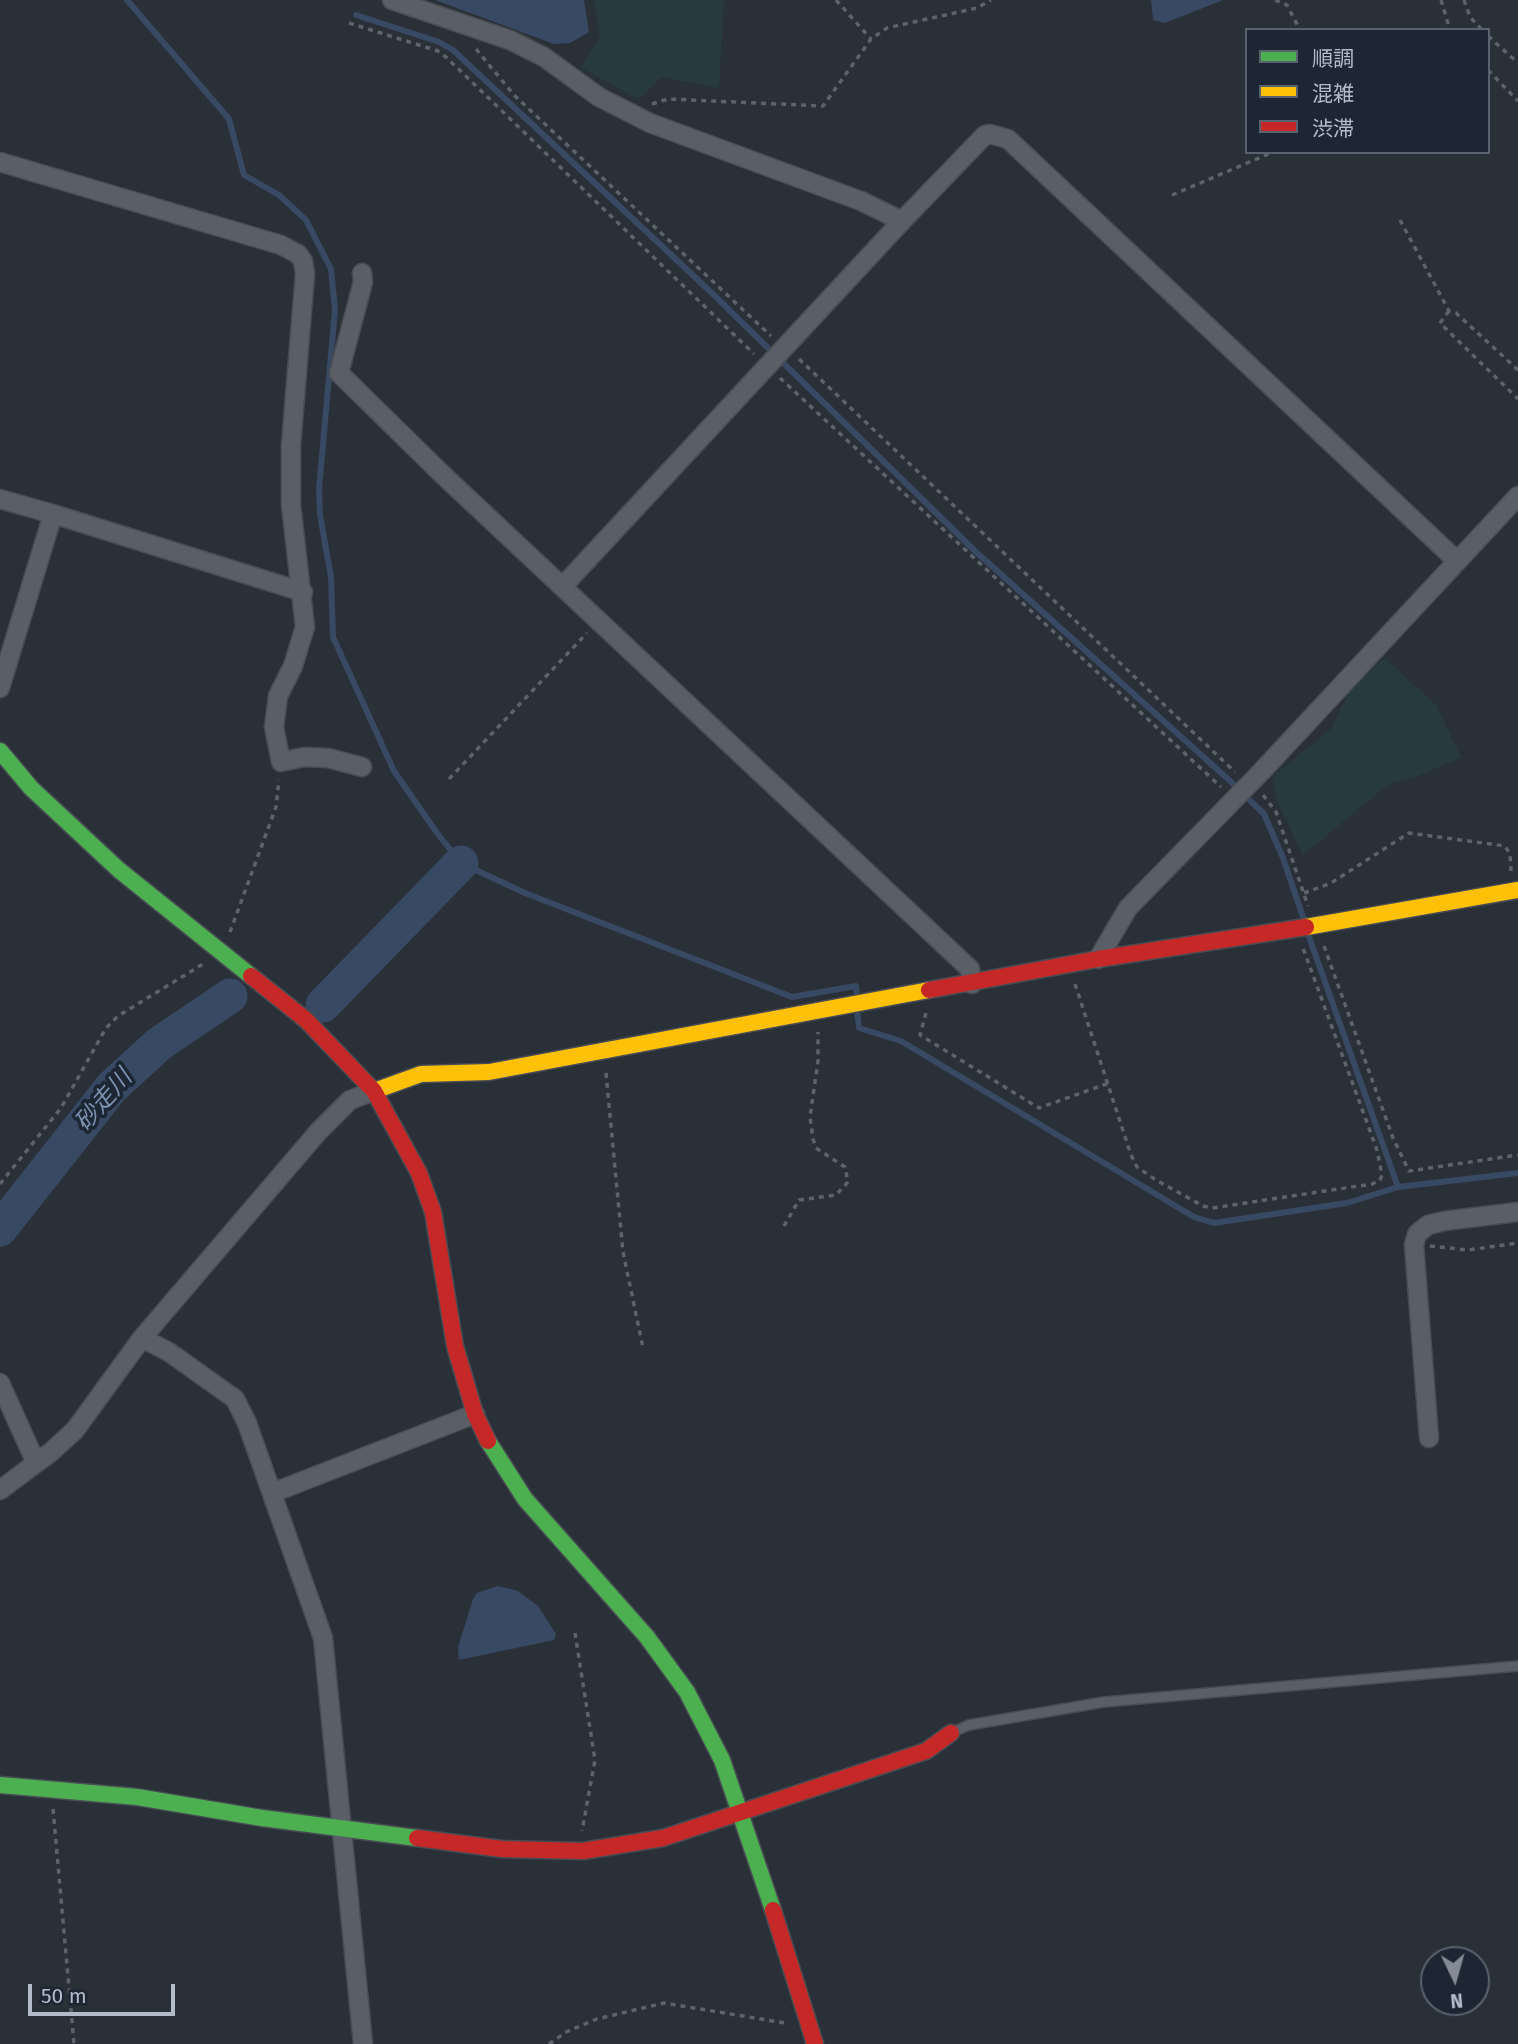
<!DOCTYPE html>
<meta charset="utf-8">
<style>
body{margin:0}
#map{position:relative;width:1518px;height:2044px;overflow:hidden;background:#2a3038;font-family:"Fira Sans","Noto Sans JP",sans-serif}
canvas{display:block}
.legend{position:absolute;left:1245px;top:28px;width:245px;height:126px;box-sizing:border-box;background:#1d2633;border:2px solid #59626f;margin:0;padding:9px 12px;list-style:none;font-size:21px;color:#b4bcc9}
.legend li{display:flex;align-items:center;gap:14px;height:35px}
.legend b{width:35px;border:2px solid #59626f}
.north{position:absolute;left:1420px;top:1946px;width:70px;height:70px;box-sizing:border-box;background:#1d2633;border:2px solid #59626f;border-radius:50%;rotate:175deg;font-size:19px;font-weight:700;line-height:28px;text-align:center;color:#b4bcc9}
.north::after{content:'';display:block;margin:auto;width:24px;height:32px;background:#848b96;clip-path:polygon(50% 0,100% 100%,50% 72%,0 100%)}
.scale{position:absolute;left:28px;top:1984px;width:147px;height:32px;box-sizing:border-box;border:4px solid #b4bcc9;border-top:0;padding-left:9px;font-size:21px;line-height:24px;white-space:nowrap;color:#b4bcc9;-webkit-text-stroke:5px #1d2633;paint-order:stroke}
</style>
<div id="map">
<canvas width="1518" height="2044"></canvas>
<ul class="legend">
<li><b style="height:9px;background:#4caf50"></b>順調</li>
<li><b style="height:9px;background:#ffc107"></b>混雑</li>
<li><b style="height:9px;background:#c62828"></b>渋滞</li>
</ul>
<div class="north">N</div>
<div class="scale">50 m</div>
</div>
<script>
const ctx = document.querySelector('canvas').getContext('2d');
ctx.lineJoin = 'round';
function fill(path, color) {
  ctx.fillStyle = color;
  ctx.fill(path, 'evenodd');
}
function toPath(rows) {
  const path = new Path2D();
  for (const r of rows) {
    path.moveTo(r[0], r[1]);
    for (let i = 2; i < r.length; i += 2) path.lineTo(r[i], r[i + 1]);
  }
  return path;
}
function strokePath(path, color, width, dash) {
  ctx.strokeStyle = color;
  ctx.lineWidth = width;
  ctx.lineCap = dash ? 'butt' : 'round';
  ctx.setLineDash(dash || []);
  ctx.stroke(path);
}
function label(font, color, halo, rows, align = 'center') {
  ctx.font = font + ' "Fira Sans","Noto Sans JP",sans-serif';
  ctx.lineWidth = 7;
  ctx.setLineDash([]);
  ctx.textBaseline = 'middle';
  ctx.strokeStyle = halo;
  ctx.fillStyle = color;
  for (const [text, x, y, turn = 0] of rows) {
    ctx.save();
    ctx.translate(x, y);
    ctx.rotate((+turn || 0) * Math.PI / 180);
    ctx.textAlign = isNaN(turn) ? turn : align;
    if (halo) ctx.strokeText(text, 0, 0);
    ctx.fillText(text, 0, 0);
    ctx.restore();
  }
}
fill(toPath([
 [594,0,724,0,719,88,662,77,638,99,581,68,600,36],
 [1385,658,1436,705,1461,757,1421,775,1390,783,1303,855,1276,799,1273,776,1331,729,1354,682]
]), '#273a3e');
fill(toPath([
 [435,0,584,0,589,32,570,43,554,44],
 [1151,0,1223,0,1165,23,1153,20],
 [498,1586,518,1591,538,1606,556,1634,554,1640,459,1660,458,1647,473,1599,477,1593]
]), '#384963');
strokePath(toPath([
 [127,0,229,119,244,175,279,195,306,220,331,269,335,310,319,489,320,515,331,577,333,637,394,771,437,833,461,863,525,893,792,997,856,986,857,998],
 [356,15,439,42,453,50,715,296,974,550,1229,780,1264,814,1283,858,1305,923],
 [1308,934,1398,1187],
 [857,1009,859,1028,901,1041,1194,1217,1214,1223,1347,1203,1398,1187,1518,1173]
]), '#384963', 6);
strokePath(toPath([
 [323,1005,461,863],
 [0,1229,112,1087,159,1044,230,996]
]), '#384963', 35);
const lane = toPath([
 [953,1732,969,1725,1104,1702,1518,1666]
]);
const street = toPath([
 [392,0,510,40,544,57,599,97,650,123,861,201,902,221],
 [0,162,281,245,298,254,303,261,305,274,291,445,291,505,305,627,293,666,278,696,274,727,281,762,304,757,328,758,362,767],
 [362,273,363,282,339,373,443,475,970,969,972,984],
 [0,499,53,514,0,688],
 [53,514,303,592],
 [563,586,902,221,985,135,990,134,1008,139,1456,560],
 [1098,959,1128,908,1262,771,1518,496],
 [142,1338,169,1352,235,1399,247,1423,323,1638,363,2044],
 [0,1383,36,1463],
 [1429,1438,1414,1245,1417,1234,1428,1225,1444,1221,1518,1212],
 [0,1490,51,1452,75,1430,142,1338,318,1132,350,1100,374,1091],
 [272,1493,475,1414]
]);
const fast = toPath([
 [0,751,31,788,119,870,251,976],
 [488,1441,525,1499,647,1637,687,1692,722,1760,773,1910],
 [0,1785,137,1797,262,1818,417,1838]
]);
const slow = toPath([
 [1306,927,1518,890],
 [374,1091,421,1074,489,1072,929,990]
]);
const jam = toPath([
 [251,976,306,1020,374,1091,419,1173,433,1212,455,1346,475,1414,488,1441],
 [929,990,1098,959,1306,927],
 [417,1838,502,1849,583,1851,663,1838,926,1751,951,1733],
 [773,1910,815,2044]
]);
strokePath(lane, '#484c53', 12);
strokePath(street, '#484c53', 21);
strokePath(fast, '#484c53', 19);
strokePath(slow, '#484c53', 19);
strokePath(jam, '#484c53', 19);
strokePath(toPath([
 [836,0,871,39],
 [1275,0,1287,5,1300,30],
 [1441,0,1450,30],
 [1464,0,1470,17,1482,30],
 [349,23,438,51,447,58,754,354],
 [1488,36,1518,63],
 [476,49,514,95,771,336],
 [1488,70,1518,101],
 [652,104,668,99,823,106,871,39,887,28,977,8,991,0],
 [1172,195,1273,152],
 [1400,220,1449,311,1456,313,1518,370],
 [1449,311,1440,323,1518,399],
 [799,359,1235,772],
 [780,378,1221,787],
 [449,779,587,633],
 [1263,795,1276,812,1308,906],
 [1304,893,1331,883,1409,833,1505,846,1510,854,1511,871],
 [230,932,276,807,279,780],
 [1324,946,1393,1138,1409,1171,1518,1155],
 [1075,984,1131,1155,1137,1167,1156,1180,1203,1206,1212,1208,1372,1184,1380,1180,1382,1175,1377,1150,1303,948],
 [926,1013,920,1035,1039,1108,1109,1083],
 [606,1073,623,1252,643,1348],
 [0,1184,61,1108,106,1028,118,1016,203,964],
 [784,1226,799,1200,836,1195,848,1182,845,1167,816,1148,813,1139,810,1117,818,1061,818,1032],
 [1430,1246,1468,1250,1518,1243],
 [575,1633,595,1760,582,1831],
 [53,1809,74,2044],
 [549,2044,566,2032,597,2019,664,2003,785,2023]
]), '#5d636a', 3.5, [5, 5]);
strokePath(lane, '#5a5e66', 9);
strokePath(street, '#5a5e66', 18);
strokePath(fast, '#4caf50', 16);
strokePath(slow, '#ffc107', 16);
strokePath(jam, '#c62828', 16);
label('italic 24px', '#7c92b1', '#1d2633', [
 ["砂走川",104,1101,-49]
]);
</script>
